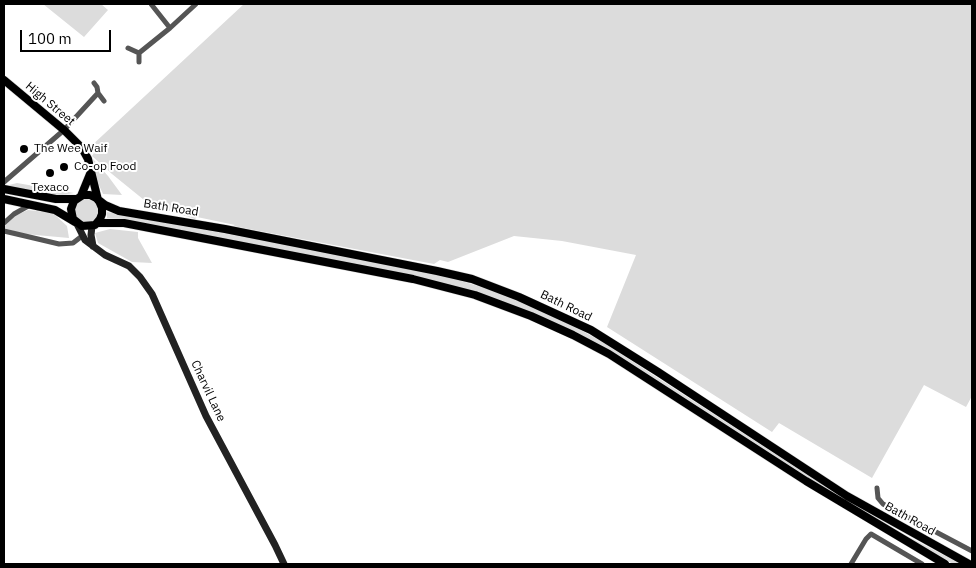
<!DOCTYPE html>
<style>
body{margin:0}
#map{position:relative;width:976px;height:568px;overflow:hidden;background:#fff;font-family:"IBM Plex Sans",sans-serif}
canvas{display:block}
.frame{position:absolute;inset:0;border:5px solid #000;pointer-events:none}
.scale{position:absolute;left:20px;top:30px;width:91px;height:22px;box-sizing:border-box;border:2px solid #000;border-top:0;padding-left:6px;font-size:15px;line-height:18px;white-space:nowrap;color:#000;-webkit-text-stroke:4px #fff;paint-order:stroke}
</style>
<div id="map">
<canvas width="976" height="568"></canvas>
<div class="frame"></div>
<div class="scale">100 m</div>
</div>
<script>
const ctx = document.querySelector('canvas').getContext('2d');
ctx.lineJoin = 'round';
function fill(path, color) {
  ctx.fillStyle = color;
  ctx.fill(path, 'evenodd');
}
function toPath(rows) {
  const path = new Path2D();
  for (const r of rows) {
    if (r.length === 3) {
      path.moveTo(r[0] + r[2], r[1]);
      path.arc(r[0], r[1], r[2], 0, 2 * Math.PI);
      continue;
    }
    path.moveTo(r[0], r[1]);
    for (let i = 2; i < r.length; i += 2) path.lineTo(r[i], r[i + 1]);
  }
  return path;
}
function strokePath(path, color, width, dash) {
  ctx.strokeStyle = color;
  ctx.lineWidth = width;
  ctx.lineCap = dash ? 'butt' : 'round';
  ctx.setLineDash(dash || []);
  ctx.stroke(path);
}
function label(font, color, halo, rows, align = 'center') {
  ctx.font = font + ' "IBM Plex Sans",sans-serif';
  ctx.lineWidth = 4;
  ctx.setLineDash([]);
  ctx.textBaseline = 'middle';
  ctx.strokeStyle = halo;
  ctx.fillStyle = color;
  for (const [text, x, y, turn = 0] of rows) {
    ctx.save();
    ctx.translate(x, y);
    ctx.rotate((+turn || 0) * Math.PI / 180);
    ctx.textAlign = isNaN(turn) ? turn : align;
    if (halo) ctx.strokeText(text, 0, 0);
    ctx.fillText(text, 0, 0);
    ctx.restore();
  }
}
fill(toPath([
 [43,4,101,4,108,10,84,37],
 [244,4,972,4,972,396,966,407,924,385,872,478,779,423,772,432,607,327,636,255,562,241,514,236,448,262,440,260,434,264,233,226,235,225,197,217,195,219,149,204,112,174,92,156,94,153,89,148],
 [93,159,108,176,122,195,103,194,98,183],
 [17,183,74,193,62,195,42,193,11,187,9,185],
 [86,211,12],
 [28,210,53,213,67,226,69,238,14,233,14,231,4,228,8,219],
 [107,212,375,261,448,277,488,289,525,303,558,318,601,341,834,492,907,536,961,564,953,564,889,527,814,482,693,405,522,309,467,289,416,276,124,219,107,218],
 [110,229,138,232,138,238,152,263,132,262,98,243,95,233]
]), '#dcdcdc');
const primary = toPath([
 [4,80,64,130,82,148,88,159,98,200],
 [4,189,56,199,76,199],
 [81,196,90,174],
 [4,199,55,210,75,222],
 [99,201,102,208,102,214,100,219,95,225,82,226,73,219,71,209,74,201,83,195,90,195,96,198,105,205,119,211,225,229,437,271,472,279,519,297,591,330,658,372,847,496,969,564],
 [97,223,124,223,413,279,475,295,531,316,573,335,609,354,806,481,945,564]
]);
strokePath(primary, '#dbdbdb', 9);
strokePath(toPath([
 [170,28,196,4],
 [128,48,139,53],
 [139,62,139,53,170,28,151,4],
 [98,93,104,101],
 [4,182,64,130,98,93,97,87,94,83],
 [4,223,14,214,30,205],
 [4,231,59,244,73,243,82,236],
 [877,488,878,498,883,504,972,551],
 [851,564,866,539,871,534,922,564]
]), '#555', 5);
strokePath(toPath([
 [77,224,85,240,105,255,129,266,140,277,152,294,206,416,275,545,284,564],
 [92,226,91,235,93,246]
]), '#222', 7);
strokePath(primary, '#000', 8);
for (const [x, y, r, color] of [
 [24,149,5,"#000"],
 [64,167,5,"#000"],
 [50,173,5,"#000"]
]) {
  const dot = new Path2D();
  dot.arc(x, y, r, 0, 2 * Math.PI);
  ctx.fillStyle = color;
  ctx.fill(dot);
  strokePath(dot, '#fff', 2);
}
label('12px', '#000', '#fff', [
 ["High Street",50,104,40],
 ["Bath Road",171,208,9],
 ["Bath Road",566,306,26],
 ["Charvil Lane",208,391,65],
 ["Bath Road",910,519,29]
]);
label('12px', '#000', '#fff', [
 ["The Wee Waif",34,149],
 ["Co-op Food",74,167],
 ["Texaco",50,188,"center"]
], 'left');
</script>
